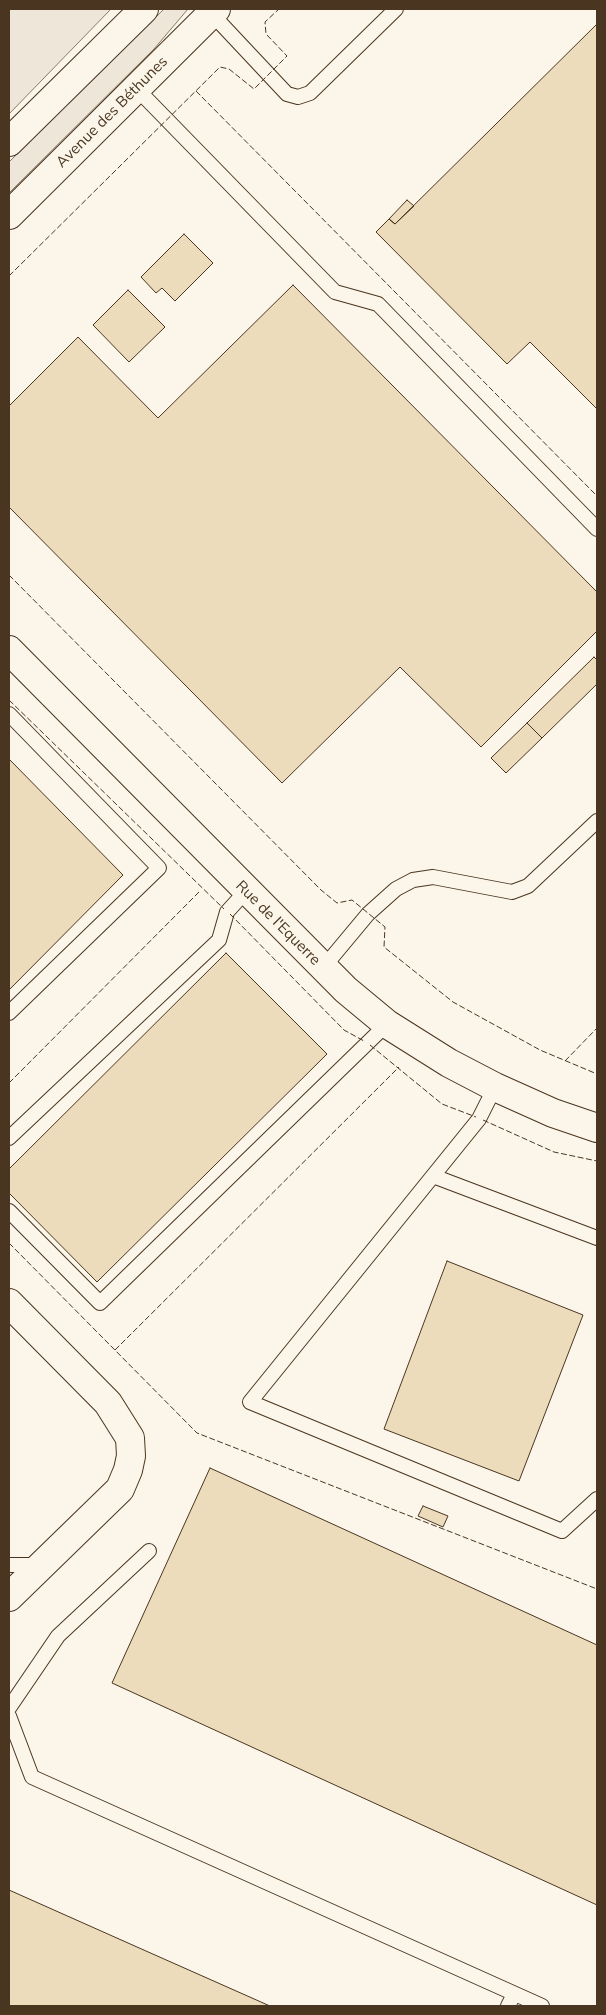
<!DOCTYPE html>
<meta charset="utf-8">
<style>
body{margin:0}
#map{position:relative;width:606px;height:2015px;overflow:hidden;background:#fbf6e9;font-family:Mulish,sans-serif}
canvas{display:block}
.frame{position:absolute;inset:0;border:10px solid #4a3520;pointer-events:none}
</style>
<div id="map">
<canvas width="606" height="2015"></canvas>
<div class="frame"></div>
</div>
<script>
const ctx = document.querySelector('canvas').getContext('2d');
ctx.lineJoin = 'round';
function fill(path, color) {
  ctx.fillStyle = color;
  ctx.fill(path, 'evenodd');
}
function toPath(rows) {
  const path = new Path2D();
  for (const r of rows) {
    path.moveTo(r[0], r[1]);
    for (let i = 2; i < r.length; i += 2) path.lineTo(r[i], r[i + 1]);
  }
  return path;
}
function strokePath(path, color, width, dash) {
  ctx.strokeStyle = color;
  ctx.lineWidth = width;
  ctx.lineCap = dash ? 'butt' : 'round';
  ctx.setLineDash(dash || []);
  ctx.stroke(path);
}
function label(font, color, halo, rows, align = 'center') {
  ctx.font = font + ' Mulish,sans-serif';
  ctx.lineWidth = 4;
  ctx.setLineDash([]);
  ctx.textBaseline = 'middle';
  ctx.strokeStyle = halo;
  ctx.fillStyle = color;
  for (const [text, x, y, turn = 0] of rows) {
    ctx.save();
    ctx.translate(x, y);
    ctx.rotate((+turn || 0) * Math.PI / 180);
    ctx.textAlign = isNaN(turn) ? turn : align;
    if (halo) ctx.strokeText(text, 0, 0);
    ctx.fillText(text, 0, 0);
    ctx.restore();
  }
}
const green = toPath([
 [9,9,111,9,9,114,9,9],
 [164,9,188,9,154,49,9,193,9,162,164,9]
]);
fill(green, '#ede6d9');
strokePath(green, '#887966', 1);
const building = toPath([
 [597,24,597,409,530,342,507,364,376,232,389,219,395,224,597,24],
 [407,200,414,206,395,224,389,219,407,200],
 [184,234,213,263,175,301,162,288,156,293,141,277,184,234],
 [293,285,597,592,597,631,481,747,400,667,282,783,9,507,9,406,78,337,158,418,293,285],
 [128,290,165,327,129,362,93,325,128,290],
 [594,657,597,660,597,684,542,738,527,723,594,657],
 [527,723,542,738,506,773,491,758,527,723],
 [9,759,123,875,9,990,9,759],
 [226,953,327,1054,97,1282,9,1193,9,1169,226,953],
 [447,1261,583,1315,519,1481,384,1429,447,1261],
 [210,1468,597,1645,597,1905,112,1683,210,1468],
 [423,1506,448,1516,443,1527,418,1516,423,1506],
 [9,1890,137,1947,270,2006,9,2006,9,1890]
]);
fill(building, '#ecdcbc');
strokePath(building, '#4a3520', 1);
const service = toPath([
 [211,13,287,94,298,97,310,93,396,9],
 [136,88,335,292,378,304,597,529],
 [9,714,159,868,9,1013],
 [323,968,368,914,396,889,413,880,433,877,512,892,528,886,597,821],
 [495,1087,479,1119,250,1402,562,1531,597,1499],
 [9,1138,219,940,227,912,246,891],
 [433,1176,597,1238],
 [9,1211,100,1303,387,1024],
 [9,1565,40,1565],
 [9,1708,58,1636,149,1551],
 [9,1716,32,1777,542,2006],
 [508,2006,514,1994]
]);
const minor = toPath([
 [9,650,346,990,387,1024,449,1063,495,1087,553,1113,597,1128],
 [9,1303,108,1403,130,1438,131,1456,128,1470,120,1489,9,1597]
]);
const tertiary = toPath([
 [9,142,144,9],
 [9,215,216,9]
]);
strokePath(service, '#4a3520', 16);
strokePath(minor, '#4a3520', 30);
strokePath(tertiary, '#4a3520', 30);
strokePath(service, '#fbf6e9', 14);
strokePath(minor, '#fbf6e9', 28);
strokePath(tertiary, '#fbf6e9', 28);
strokePath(toPath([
 [196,91,597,496],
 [9,276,220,67,229,69,254,89,287,56,266,34,265,22,279,9],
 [9,575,321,890,337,903,352,900,385,927,384,947,453,1002,540,1050,597,1074],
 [9,700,224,909],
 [230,914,344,1030,364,1041],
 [370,1045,442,1104,476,1117],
 [565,1061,597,1028],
 [9,1083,199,892],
 [483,1120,554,1152,597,1161],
 [9,1243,197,1433,597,1589],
 [115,1350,399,1067]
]), '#4a3520', 1, [6, 2.5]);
label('15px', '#4a3520', '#fbf6e9', [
 ["Avenue des Béthunes",112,112,-45],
 ["Rue de l'Equerre",278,923,45]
]);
</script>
